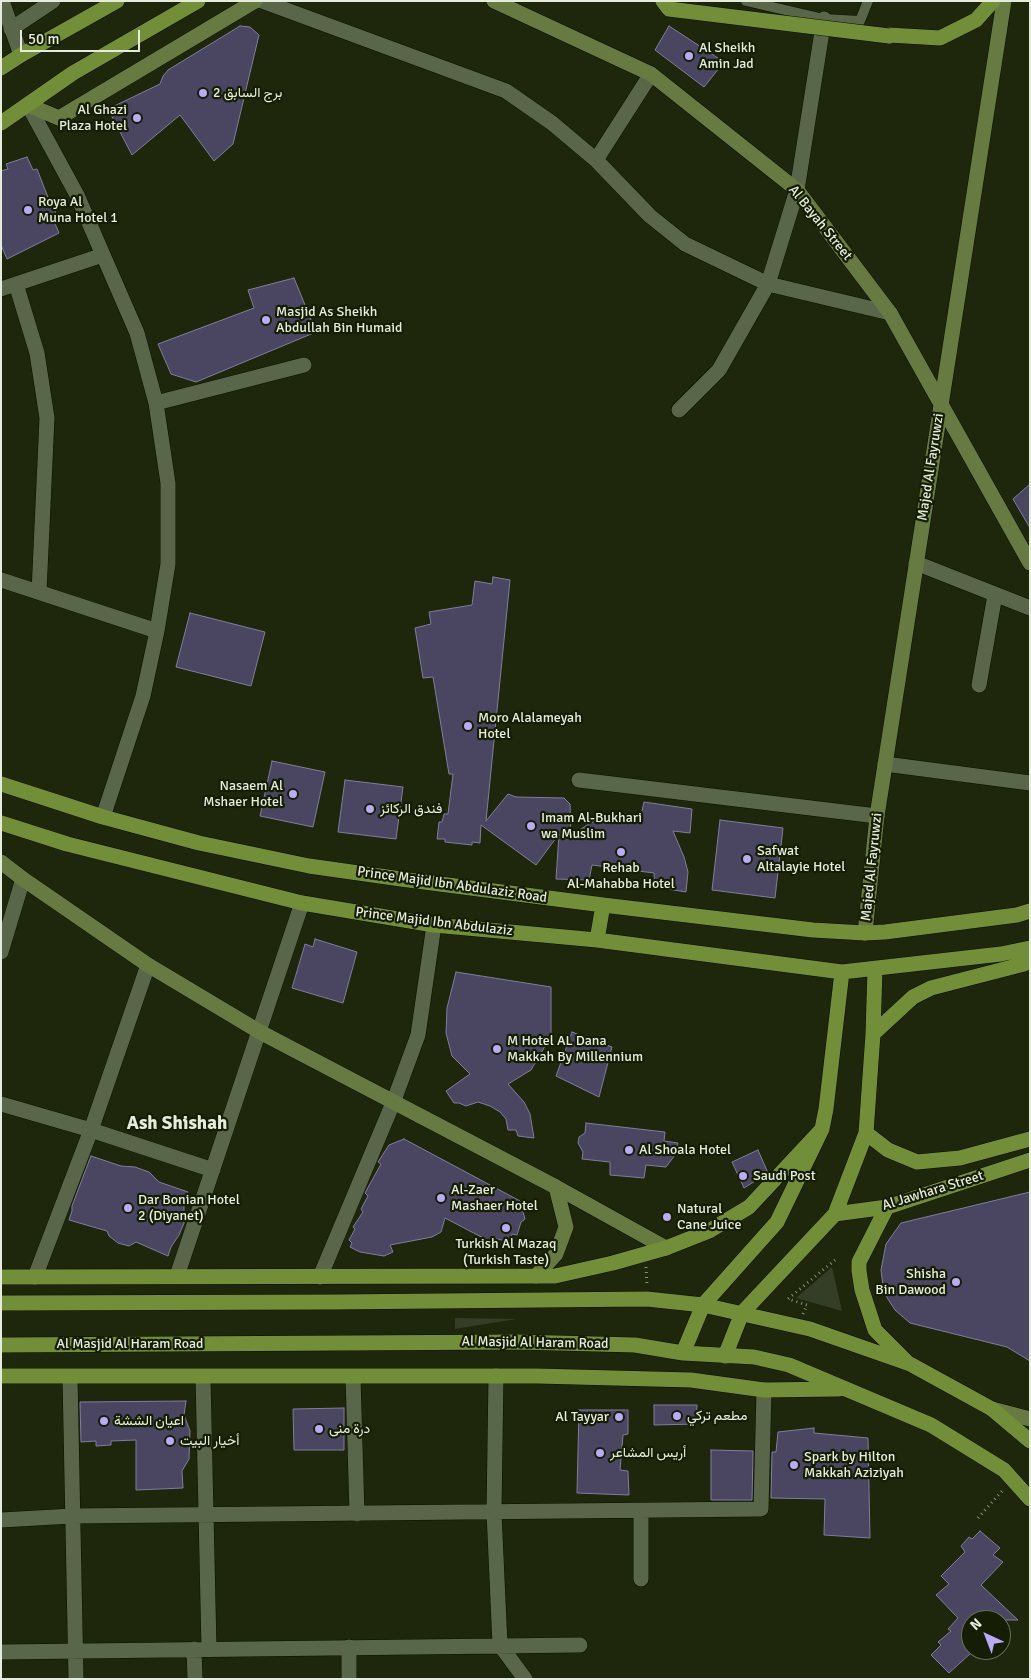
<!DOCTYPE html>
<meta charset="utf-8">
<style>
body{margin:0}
#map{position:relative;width:1031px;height:1680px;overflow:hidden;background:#1e270c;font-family:Signika,sans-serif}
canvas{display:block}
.frame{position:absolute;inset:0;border:2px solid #e5ecdc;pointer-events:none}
.north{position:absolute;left:961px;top:1610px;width:50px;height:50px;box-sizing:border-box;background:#151d04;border:1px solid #68705a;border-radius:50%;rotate:317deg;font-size:14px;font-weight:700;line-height:20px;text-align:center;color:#e5ecdc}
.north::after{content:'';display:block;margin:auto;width:18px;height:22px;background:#baaaf7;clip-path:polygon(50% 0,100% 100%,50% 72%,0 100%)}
.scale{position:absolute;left:20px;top:30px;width:120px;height:22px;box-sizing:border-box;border:2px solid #e5ecdc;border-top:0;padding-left:6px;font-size:15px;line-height:18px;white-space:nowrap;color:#e5ecdc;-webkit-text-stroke:4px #151d04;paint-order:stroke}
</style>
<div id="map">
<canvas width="1031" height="1680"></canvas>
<div class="frame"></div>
<div class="north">N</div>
<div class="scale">50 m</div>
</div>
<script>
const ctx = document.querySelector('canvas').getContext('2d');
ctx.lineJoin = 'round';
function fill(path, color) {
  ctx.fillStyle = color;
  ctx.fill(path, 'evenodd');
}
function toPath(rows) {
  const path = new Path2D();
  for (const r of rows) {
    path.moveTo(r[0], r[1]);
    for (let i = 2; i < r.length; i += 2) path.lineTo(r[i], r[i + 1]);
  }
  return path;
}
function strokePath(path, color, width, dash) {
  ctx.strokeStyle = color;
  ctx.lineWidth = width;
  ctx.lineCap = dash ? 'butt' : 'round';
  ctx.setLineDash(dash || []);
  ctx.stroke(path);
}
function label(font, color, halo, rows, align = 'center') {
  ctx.font = font + ' Signika,Vazirmatn,sans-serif';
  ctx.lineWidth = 4.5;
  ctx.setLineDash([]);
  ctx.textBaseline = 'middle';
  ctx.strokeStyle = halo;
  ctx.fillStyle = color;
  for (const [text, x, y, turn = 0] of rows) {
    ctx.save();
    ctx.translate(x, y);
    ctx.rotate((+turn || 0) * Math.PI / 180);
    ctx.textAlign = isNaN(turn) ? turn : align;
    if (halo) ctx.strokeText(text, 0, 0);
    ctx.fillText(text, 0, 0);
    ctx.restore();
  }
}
fill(toPath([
 [832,1267,842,1311,796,1298],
 [455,1318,517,1319,455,1329]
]), '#343d26');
const building = toPath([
 [240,26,250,27,259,35,233,144,214,161,180,115,132,155,108,109,160,84,163,76,168,70,240,26],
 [669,26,724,62,704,87,655,50,669,26],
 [27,157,33,170,37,169,49,200,51,199,57,217,53,219,59,233,7,259,1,245,1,171,8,169,6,164,27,157],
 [294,278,316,332,196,382,171,374,158,344,254,308,248,290,294,278],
 [1030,484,1030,528,1013,499,1030,484],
 [493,577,510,580,486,821,508,794,516,797,564,798,570,804,571,836,590,823,606,816,622,814,641,815,644,802,692,809,690,833,673,831,684,857,688,872,686,892,655,887,654,873,592,865,589,880,556,879,559,834,536,865,481,825,480,843,472,842,472,845,445,842,445,839,437,839,439,822,442,822,444,814,448,814,453,774,449,774,433,677,423,678,415,628,431,624,429,612,472,605,475,581,492,584,493,577],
 [190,613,265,632,251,686,176,667,190,613],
 [272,761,325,772,313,827,260,816,272,761],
 [345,780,403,787,396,839,338,832,345,780],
 [720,820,783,828,775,898,712,890,720,820],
 [315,939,357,952,343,1003,292,988,305,944,313,947,315,939],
 [456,972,551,987,551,1036,531,1070,508,1084,524,1102,530,1114,534,1138,518,1136,516,1130,508,1130,506,1119,500,1112,490,1106,478,1102,466,1106,459,1103,454,1103,446,1091,470,1074,452,1056,446,1033,447,1008,456,972],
 [572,1032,612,1047,599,1097,556,1076,572,1032],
 [586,1123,665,1132,664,1141,678,1143,675,1155,666,1167,646,1165,644,1178,610,1175,610,1162,582,1159,583,1152,578,1143,579,1137,585,1133,586,1123],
 [404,1139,520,1201,525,1219,521,1222,517,1235,512,1234,510,1239,507,1237,506,1241,493,1238,489,1241,445,1218,441,1232,432,1237,390,1245,393,1252,384,1256,360,1252,350,1247,352,1243,349,1240,355,1229,353,1227,363,1212,361,1209,368,1196,365,1193,381,1164,378,1162,389,1145,404,1139],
 [758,1150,768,1173,744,1188,732,1162,758,1150],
 [91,1156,121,1166,135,1167,149,1172,159,1182,188,1192,184,1204,184,1223,179,1235,171,1247,168,1256,136,1242,129,1246,118,1243,109,1236,107,1231,69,1220,72,1211,72,1206,91,1156],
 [1030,1192,1030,1361,1007,1347,910,1323,895,1310,884,1293,881,1270,886,1244,901,1223,1030,1192],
 [186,1401,184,1415,190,1431,189,1459,182,1471,183,1488,136,1490,136,1440,111,1441,111,1445,96,1446,96,1441,81,1442,80,1402,186,1401],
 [654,1405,697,1405,696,1424,654,1425,654,1405],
 [344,1408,344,1450,294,1450,293,1409,344,1408],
 [579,1410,628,1410,628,1434,623,1435,620,1470,628,1471,629,1495,577,1493,579,1410],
 [814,1428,814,1433,868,1438,870,1538,824,1535,825,1499,771,1498,772,1452,776,1452,778,1432,814,1428],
 [711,1450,753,1451,752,1500,711,1500,711,1450],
 [980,1531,1000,1548,993,1555,1003,1562,981,1585,1018,1620,971,1620,971,1653,949,1673,931,1655,941,1645,938,1642,951,1631,948,1629,958,1618,936,1595,949,1584,941,1576,965,1552,961,1546,969,1537,972,1539,980,1531]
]);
fill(building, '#4a4561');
strokePath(building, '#827d9c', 1);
const lane = toPath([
 [746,1,824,19,860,21,868,1]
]);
const street = toPath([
 [2,1,21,55],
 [262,1,506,91,552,123,596,160,650,216,685,244,768,284,890,313],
 [11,29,53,1],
 [28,105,77,195,137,333,156,403,168,483,168,564,157,631,143,696,103,817],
 [596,160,651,74],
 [16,284,37,353,47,418,39,592],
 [1,289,103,255],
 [156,403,304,365],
 [679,410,719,370,768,284,797,190,824,19],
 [916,563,1030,608],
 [1,580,157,631],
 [979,685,995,595],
 [885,764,1030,783],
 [579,780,877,816],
 [1,952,23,879],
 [1,1104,91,1130,213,1170],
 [177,1276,302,903],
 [35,1277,91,1130,148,965],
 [320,1277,393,1103,418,1035,434,925],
 [496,1376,494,1512,500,1645,525,1679],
 [70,1377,76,1679],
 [203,1377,209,1649],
 [353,1377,357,1514],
 [1,1520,72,1516,761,1509,764,1390],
 [641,1579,641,1511],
 [349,1647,349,1679],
 [194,1649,195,1679],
 [1,1652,580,1645]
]);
const secondary = toPath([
 [494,1,651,74,797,190,890,313,1030,563],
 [28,105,59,118,255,1],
 [1,862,23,879,148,965,260,1032,556,1187,666,1248],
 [865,933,877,816,1004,1],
 [536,1276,556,1254,566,1227,556,1187],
 [992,1409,1030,1419]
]);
const primary = toPath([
 [889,36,889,35,940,38,976,20,993,1],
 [1,68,21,55,117,1],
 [1,123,73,73,198,1],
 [1,784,103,817,199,843,309,866,401,879,603,905,813,930,865,933,885,932,1017,915,1030,911],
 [1,823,67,844,302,903,434,925,597,940,842,972,1001,954,1030,948],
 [597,940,603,905],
 [873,1034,913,997,931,988,1024,964,1030,962],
 [866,1133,888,1150,917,1162,960,1158,1030,1139],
 [887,1207,859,1262,859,1271,862,1290,875,1330,906,1361],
 [835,1214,887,1207,1030,1160],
 [1,1277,555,1276,613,1263,666,1248,709,1231,749,1207,822,1129],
 [1,1303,334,1302,647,1299,703,1305,810,1329,910,1364,992,1409,1030,1441],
 [1,1345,517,1342,635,1345,683,1353,754,1357,789,1365,931,1425,1004,1470,1030,1499],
 [683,1353,703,1305,777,1222,822,1129,826,1109,842,972],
 [725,1356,742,1313,835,1214,866,1133,873,1034,875,969],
 [1,1376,537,1376,691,1380,764,1390,839,1389]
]);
strokePath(lane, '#081000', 11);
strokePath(street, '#081000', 16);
strokePath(secondary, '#081000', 16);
strokePath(primary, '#081000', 16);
strokePath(toPath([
 [646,1267,647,1286],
 [803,1314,807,1305,788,1299,835,1260],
 [978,1518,1003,1490]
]), '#88907b', 3, [1, 4]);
strokePath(lane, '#5a6649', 10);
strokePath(street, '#5a6649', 15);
strokePath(secondary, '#667a41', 15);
strokePath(primary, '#738e39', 15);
const primaryBridge = toPath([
 [663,1,669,9,889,36]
]);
strokePath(primaryBridge, '#081000', 16, []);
strokePath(primaryBridge, '#738e39', 15);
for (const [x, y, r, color] of [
 [689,56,5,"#baaaf7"],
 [203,93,5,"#baaaf7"],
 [137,118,5,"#baaaf7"],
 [28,210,5,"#baaaf7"],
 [266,320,5,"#baaaf7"],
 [468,726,5,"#baaaf7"],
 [293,794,5,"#baaaf7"],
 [370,809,5,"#baaaf7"],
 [531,826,5,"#baaaf7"],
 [621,852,5,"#baaaf7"],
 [747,859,5,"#baaaf7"],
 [497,1049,5,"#baaaf7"],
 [629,1150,5,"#baaaf7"],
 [743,1176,5,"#baaaf7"],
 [441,1198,5,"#baaaf7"],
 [128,1208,5,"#baaaf7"],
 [667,1217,5,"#baaaf7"],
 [506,1228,5,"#baaaf7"],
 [956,1282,5,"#baaaf7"],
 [677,1416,5,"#baaaf7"],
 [619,1417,5,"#baaaf7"],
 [104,1421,5,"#baaaf7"],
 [319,1429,5,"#baaaf7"],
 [170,1441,5,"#baaaf7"],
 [600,1453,5,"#baaaf7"],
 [794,1465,5,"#baaaf7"]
]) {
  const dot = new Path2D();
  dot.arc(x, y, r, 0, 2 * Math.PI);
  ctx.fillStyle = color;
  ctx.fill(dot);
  strokePath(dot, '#151d04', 2);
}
label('14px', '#e5ecdc', '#151d04', [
 ["Al Sheikh",699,48],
 ["Amin Jad",699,64],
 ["برج السابق 2",213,93],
 ["Al Ghazi",127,110,"right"],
 ["Plaza Hotel",127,126,"right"],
 ["Roya Al",38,202],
 ["Muna Hotel 1",38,218],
 ["Masjid As Sheikh",276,312],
 ["Abdullah Bin Humaid",276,328],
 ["Moro Alalameyah",478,718],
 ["Hotel",478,734],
 ["Nasaem Al",283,786,"right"],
 ["Mshaer Hotel",283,802,"right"],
 ["فندق الركائز",380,809],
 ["Imam Al-Bukhari",541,818],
 ["wa Muslim",541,834],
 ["Safwat",757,851],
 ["Altalayie Hotel",757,867],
 ["Rehab",621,868,"center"],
 ["Al-Mahabba Hotel",621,884,"center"],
 ["M Hotel AL Dana",507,1041],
 ["Makkah By Millennium",507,1057],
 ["Al Shoala Hotel",639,1150],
 ["Saudi Post",753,1176],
 ["Al-Zaer",451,1190],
 ["Mashaer Hotel",451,1206],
 ["Dar Bonian Hotel",138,1200],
 ["2 (Diyanet)",138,1216],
 ["Natural",677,1209],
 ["Cane Juice",677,1225],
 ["Turkish Al Mazaq",506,1244,"center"],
 ["(Turkish Taste)",506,1260,"center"],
 ["Shisha",946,1274,"right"],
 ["Bin Dawood",946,1290,"right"],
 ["مطعم تركي",687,1416],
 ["Al Tayyar",609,1417,"right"],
 ["اعيان الششة",114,1421],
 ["درة منى",329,1429],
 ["أخيار البيت",180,1441],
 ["أريس المشاعر",610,1453],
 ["Spark by Hilton",804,1457],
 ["Makkah Aziziyah",804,1473]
], 'left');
label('14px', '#e5ecdc', '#151d04', [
 ["Al Bayah Street",820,223,51],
 ["Majed Al Fayruwzi",931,467,-81],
 ["Majed Al Fayruwzi",872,867,-84],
 ["Prince Majid Ibn Abdulaziz Road",452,885,8],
 ["Prince Majid Ibn Abdulaziz",434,922,7],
 ["Al Jawhara Street",933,1191,-17],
 ["Al Masjid Al Haram Road",535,1343,1],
 ["Al Masjid Al Haram Road",130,1344]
]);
label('bold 19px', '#e5ecdc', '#151d04', [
 ["Ash Shishah",177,1124]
]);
</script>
